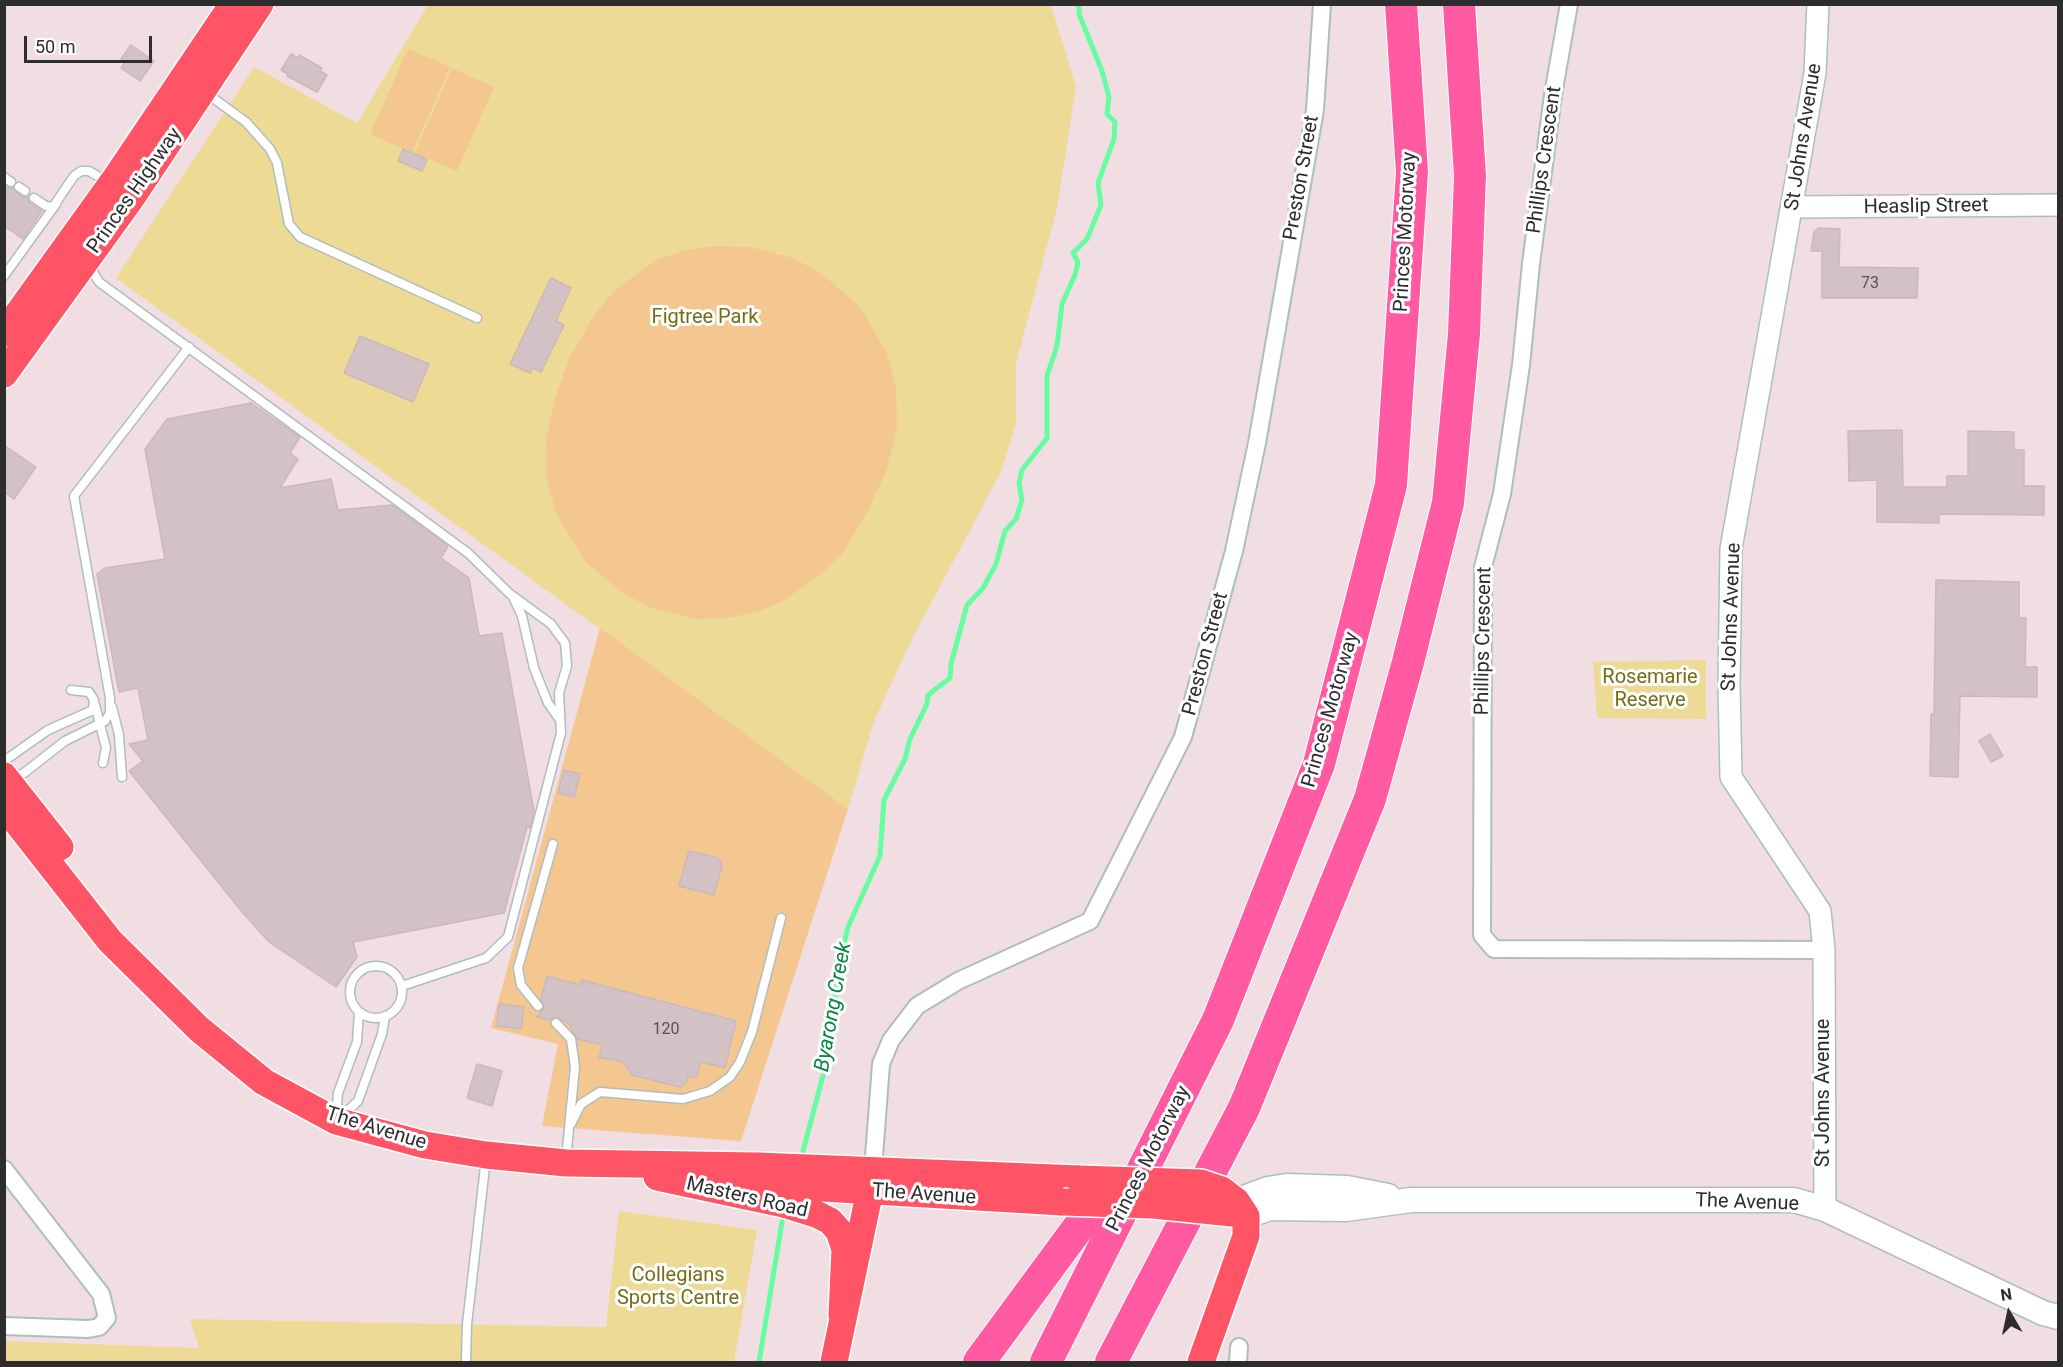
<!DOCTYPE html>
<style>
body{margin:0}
#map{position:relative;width:2063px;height:1367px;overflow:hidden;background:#f0dee3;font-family:Roboto,sans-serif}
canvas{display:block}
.frame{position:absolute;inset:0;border:6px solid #2d2d2d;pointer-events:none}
.north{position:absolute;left:1979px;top:1283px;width:60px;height:60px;-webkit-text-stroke:4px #fff;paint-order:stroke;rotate:351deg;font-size:16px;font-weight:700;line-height:24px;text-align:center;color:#2d2d2d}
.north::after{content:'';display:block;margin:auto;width:21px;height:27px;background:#2d2d2d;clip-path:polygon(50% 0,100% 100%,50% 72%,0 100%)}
.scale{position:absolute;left:24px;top:36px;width:128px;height:27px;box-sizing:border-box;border:3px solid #2d2d2d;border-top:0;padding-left:8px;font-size:18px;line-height:21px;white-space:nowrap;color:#2d2d2d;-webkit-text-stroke:4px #fff;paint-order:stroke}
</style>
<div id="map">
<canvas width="2063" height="1367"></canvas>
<div class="frame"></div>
<div class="north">N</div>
<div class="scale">50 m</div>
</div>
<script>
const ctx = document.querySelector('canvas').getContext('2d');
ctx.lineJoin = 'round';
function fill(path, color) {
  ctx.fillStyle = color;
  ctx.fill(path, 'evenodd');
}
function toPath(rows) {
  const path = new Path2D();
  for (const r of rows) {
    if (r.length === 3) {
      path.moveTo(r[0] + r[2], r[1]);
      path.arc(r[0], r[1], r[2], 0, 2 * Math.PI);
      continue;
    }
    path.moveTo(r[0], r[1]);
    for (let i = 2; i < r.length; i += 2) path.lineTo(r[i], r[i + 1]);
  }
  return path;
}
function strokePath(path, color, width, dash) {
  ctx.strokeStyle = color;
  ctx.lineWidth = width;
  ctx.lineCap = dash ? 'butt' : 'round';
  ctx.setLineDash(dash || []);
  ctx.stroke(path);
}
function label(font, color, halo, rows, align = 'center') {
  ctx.font = font + ' Roboto,sans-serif';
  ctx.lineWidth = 6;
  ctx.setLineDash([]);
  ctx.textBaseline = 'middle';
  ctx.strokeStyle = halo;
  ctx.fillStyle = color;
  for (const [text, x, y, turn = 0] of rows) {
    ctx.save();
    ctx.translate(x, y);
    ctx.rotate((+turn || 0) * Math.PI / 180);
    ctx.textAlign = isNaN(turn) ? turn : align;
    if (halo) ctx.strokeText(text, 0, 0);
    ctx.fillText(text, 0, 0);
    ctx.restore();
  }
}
fill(toPath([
 [428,5,1051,5,1076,87,1057,208,1016,363,1016,424,1001,472,913,637,874,721,848,809,116,278,254,67,357,123],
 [1706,660,1706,719,1597,718,1593,662],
 [619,1211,757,1230,734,1362,5,1362,5,1341,199,1348,190,1319,606,1327]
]), '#ecda95');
fill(toPath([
 [408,49,450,67,412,153,370,134],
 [452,68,494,87,457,171,415,153],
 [717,246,750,247,793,258,822,274,860,307,886,351,896,386,897,427,887,469,867,513,842,554,824,572,783,601,759,611,729,618,696,619,648,607,619,590,586,562,557,515,547,481,546,440,555,398,570,357,593,317,608,298,623,284,657,260,686,250],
 [600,628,848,809,741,1141,542,1126,558,1044,491,1028]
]), '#f4c790');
strokePath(toPath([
 [803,1151,829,1053,838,970,848,927,880,856,884,800,905,759,910,739,927,704,928,695,950,678,951,664,967,605,983,588,996,564,1005,531,1016,519,1022,500,1019,483,1022,470,1047,438,1047,376,1057,346,1062,304,1075,275,1078,262,1073,253,1087,239,1101,205,1098,183,1114,139,1115,122,1107,114,1109,97,1102,71,1079,14,1079,4],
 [759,1362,782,1222]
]), '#67fca2', 5);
const building = toPath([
 [131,45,154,61,140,81,121,68,125,62,121,59,131,45],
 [291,54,298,58,299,55,322,68,320,71,327,75,317,92,287,76,288,74,281,70,291,54],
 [403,149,427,159,422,171,398,161,403,149],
 [7,187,13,188,22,197,28,197,30,203,42,211,23,239,4,226,4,190,7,187],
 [1818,228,1840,229,1839,267,1918,268,1917,298,1822,298,1822,251,1811,251,1814,232,1818,228],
 [551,278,571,288,556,321,564,325,541,372,533,368,530,373,510,364,551,278],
 [360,336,429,364,413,402,344,373,360,336],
 [251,403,300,437,290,453,298,459,280,488,331,479,338,510,392,505,448,546,441,558,469,578,479,636,502,633,534,811,530,828,527,827,504,913,353,942,357,957,336,987,269,942,242,912,129,771,143,761,129,744,148,740,138,688,119,692,97,574,105,568,165,559,145,449,167,419,251,403],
 [1902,430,1903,487,1947,487,1947,476,1968,476,1968,431,2014,432,2014,450,2024,450,2024,486,2044,486,2044,515,1939,514,1939,523,1877,522,1877,480,1849,481,1848,431,1902,430],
 [4,445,36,467,14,499,4,492,4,445],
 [1936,580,2019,582,2019,618,2026,618,2025,667,2037,667,2037,697,1960,696,1958,777,1930,776,1931,714,1934,715,1936,580],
 [1990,734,2003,756,1991,762,1979,741,1990,734],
 [564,770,580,774,574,797,558,793,564,770],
 [689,851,718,858,722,865,714,895,679,886,689,851],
 [547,976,580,985,582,980,736,1021,725,1068,701,1062,696,1078,688,1076,686,1083,680,1087,632,1075,623,1062,599,1057,603,1045,577,1039,570,1025,558,1017,550,1020,537,1017,544,1008,541,1000,547,976],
 [499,1004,524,1007,521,1029,497,1026,499,1004],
 [477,1064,502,1071,492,1106,467,1098,477,1064]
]);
fill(building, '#d2c2c6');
strokePath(building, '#ccb7bc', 1.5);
const service = toPath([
 [206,93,246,122,270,149,277,163,289,224,300,237,477,318],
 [4,177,11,182],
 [19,187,25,191],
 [34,198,46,206,53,207,74,176,81,171,89,171,109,183],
 [94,263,93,272,99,282,468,553,510,594,551,624,565,643,567,666,559,693,561,733,508,937,486,958,402,986],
 [4,276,56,204],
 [514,599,522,616,534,668,548,703,560,720],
 [95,705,106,748,103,763],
 [112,707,119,735,122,777],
 [4,761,48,730,93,710,94,700,89,692,71,690],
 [10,779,24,773,65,741,105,721,110,713,110,698,74,496,189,347],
 [376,992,26],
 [538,1006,521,985,518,968,553,844],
 [556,1023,571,1039,575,1067,566,1159],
 [336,1117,338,1093,357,1042,359,1012],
 [341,1117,358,1101,382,1034,385,1016],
 [571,1124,581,1104,600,1092,683,1099,710,1091,730,1077,740,1062,752,1032,781,918],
 [466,1362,467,1324,486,1158]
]);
const minor = toPath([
 [1569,4,1553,95,1531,264,1521,365,1502,494,1483,567,1482,935,1494,949,1824,950],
 [4,1169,101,1294,107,1318,99,1327,88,1329,4,1326],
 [873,1170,881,1064,891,1040,917,1006,958,981,1090,921,1183,737,1234,551,1257,443,1315,110,1322,4],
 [1238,1362,1239,1347]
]);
const tertiary = toPath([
 [1818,4,1815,73,1731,549,1729,685,1731,777,1820,911,1824,950,1825,1209],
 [1793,207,2058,205]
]);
const secondary = toPath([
 [1236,1201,1268,1189,1287,1186,1347,1188,1388,1196],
 [1246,1216,1270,1208,1346,1209,1411,1200,1794,1200,1825,1209,2043,1313,2058,1317]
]);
const primary = toPath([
 [4,333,115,179,233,4],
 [4,374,132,197,260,4],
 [4,776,60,847],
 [4,806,110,941,199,1029,264,1082,336,1121,425,1145,486,1155,566,1163,758,1166,1079,1179],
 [657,1177,784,1204,816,1214,830,1221,839,1231,845,1249,842,1315],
 [737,1183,1063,1202],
 [834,1362,873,1176],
 [1201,1362,1246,1236,1246,1216,1236,1201]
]);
const motorway = toPath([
 [979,1362,1111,1183],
 [1046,1362,1218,1020,1319,764,1391,485,1412,172,1401,4],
 [1111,1362,1244,1108,1370,799,1408,662,1448,503,1464,334,1470,176,1459,4]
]);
strokePath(service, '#aebebd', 11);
strokePath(minor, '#aebebd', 20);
strokePath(tertiary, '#aebebd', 24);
strokePath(secondary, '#aebebd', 27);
strokePath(primary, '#fff', 30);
strokePath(motorway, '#fff', 34);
strokePath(service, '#fff', 8);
strokePath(minor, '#fff', 16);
strokePath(tertiary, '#fff', 21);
strokePath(secondary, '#fff', 24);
strokePath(primary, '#ff5465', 27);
strokePath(motorway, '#ff5aa2', 32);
const primaryBridge = toPath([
 [1079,1179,1201,1183,1222,1190,1236,1201],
 [1063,1202,1153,1205,1232,1213]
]);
strokePath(primaryBridge, '#fff', 30, []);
strokePath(primaryBridge, '#ff5465', 27);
label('16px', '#565253', null, [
 ["73",1870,284],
 ["120",666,1030]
]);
label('20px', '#2d2d2d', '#fff', [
 ["St Johns Avenue",1804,137,-81],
 ["Phillips Crescent",1545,160,-82],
 ["Preston Street",1302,178,-80],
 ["Princes Highway",135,191,-55],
 ["Heaslip Street",1926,207,-1],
 ["Princes Motorway",1406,232,-87],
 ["St Johns Avenue",1732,617,-88],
 ["Phillips Crescent",1484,641,-89],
 ["Preston Street",1206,654,-75],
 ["Princes Motorway",1331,710,-74],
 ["St Johns Avenue",1824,1093,-90],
 ["The Avenue",376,1129,17],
 ["Princes Motorway",1149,1159,-63],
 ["The Avenue",924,1195,4],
 ["Masters Road",747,1198,13],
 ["The Avenue",1747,1203,2]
]);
label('20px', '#746d13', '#fff', [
 ["Figtree Park",705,318],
 ["Rosemarie",1650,678],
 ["Reserve",1650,701],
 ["Collegians",678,1276],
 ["Sports Centre",678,1299]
]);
label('italic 21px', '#048742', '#fff', [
 ["Byarong Creek",834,1007,-80]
]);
</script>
